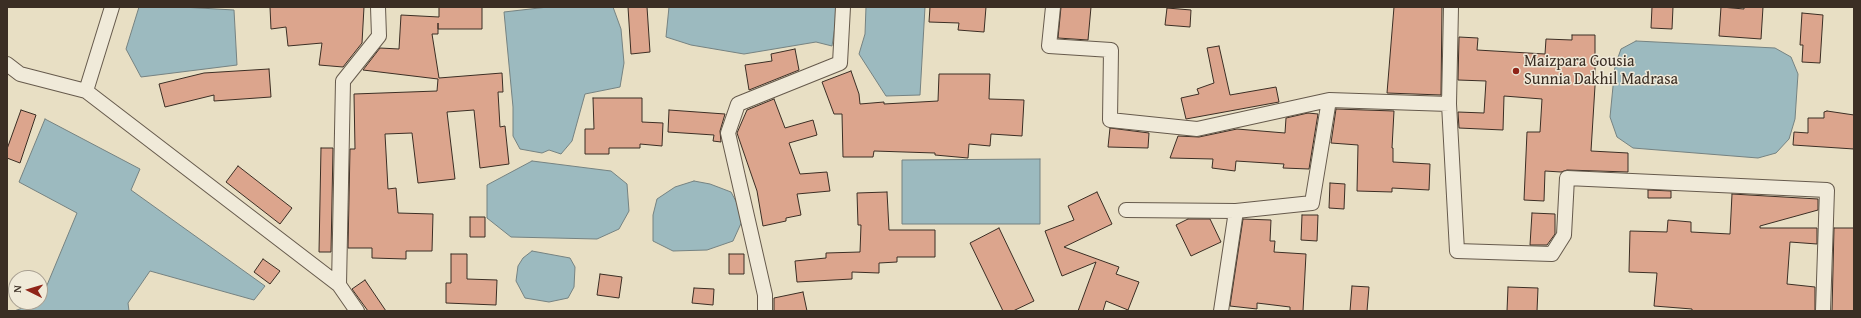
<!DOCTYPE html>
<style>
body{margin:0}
#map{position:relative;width:1861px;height:318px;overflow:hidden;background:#e8dfc4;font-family:"Gentium Book Plus",serif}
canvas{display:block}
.frame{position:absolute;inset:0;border:8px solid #3b2e24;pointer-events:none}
.north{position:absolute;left:8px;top:270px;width:40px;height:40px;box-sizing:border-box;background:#f0ead9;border:1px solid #a89f91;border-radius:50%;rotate:275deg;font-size:11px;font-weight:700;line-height:16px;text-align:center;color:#3b2e24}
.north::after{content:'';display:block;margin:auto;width:14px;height:18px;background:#8f2418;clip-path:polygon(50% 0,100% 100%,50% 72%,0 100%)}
</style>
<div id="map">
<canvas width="1861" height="318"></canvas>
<div class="frame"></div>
<div class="north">N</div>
</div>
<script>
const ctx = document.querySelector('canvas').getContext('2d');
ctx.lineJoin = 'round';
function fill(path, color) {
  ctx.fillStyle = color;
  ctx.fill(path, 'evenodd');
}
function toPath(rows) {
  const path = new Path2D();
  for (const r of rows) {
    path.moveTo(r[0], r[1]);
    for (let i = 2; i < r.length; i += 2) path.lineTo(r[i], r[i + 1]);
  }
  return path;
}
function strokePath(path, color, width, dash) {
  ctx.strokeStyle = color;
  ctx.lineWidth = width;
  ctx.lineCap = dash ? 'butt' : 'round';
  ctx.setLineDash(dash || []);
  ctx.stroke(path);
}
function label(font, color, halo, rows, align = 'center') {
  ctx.font = font + ' "Gentium Book Plus",serif';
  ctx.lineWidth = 3;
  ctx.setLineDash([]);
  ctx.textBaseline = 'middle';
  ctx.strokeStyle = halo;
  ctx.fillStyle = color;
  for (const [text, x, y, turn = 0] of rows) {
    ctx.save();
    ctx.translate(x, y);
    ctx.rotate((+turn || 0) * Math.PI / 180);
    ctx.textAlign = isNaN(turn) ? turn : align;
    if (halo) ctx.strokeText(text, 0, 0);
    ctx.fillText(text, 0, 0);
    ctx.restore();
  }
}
const water = toPath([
 [139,7,182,7,234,10,237,65,141,77,126,49,139,7],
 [548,7,613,7,621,29,624,63,620,87,585,94,572,141,561,154,549,150,542,153,520,149,513,136,513,107,504,12,548,7],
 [669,7,838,7,832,46,816,42,744,54,691,45,666,37,669,7],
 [866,7,925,7,920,95,886,96,859,54,865,34,866,7],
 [1636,41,1775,48,1791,57,1798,74,1795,119,1789,139,1776,153,1758,158,1633,148,1617,137,1610,117,1615,66,1621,49,1636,41],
 [45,119,140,169,131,190,265,286,254,300,150,271,128,303,129,311,14,311,40,302,77,213,19,182,45,119],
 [1040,159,1040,224,902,224,902,160,1040,159],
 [532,161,611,171,627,184,629,211,619,229,597,239,511,237,487,218,487,185,532,161],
 [694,181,710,184,731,192,738,205,743,219,733,241,707,250,673,251,653,241,653,215,657,199,675,187,694,181],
 [532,251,570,258,575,267,574,287,568,298,549,302,525,298,516,281,518,266,523,258,532,251]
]);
fill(water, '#9cbabf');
strokePath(water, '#758281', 1);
const building = toPath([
 [270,7,364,7,362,43,343,67,319,65,322,43,288,46,286,27,271,29,270,7],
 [439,7,482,7,482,29,438,29,438,23,438,34,432,34,439,78,502,73,503,92,498,92,500,127,505,126,509,164,480,168,474,110,447,112,455,179,418,183,412,133,385,134,388,189,396,188,398,213,433,214,432,251,406,251,406,259,372,258,372,248,348,248,350,149,355,149,354,94,437,91,438,79,363,70,380,48,399,49,401,15,439,17,439,7],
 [628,7,647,7,650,52,631,54,628,7],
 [930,7,986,7,984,32,958,30,959,23,929,22,930,7],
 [1061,7,1091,7,1088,40,1058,38,1061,7],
 [1394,7,1442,7,1441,95,1387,93,1394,7],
 [1652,7,1673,7,1672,29,1651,28,1652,7],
 [1721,7,1744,9,1744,7,1763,7,1761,39,1719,36,1721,7],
 [1167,8,1191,10,1190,27,1165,25,1167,8],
 [1802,13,1823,15,1820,63,1802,62,1803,45,1800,45,1802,13],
 [1572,35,1595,35,1595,86,1591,151,1628,153,1628,172,1567,170,1561,172,1545,171,1544,201,1524,200,1527,132,1540,132,1542,99,1504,96,1503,130,1459,128,1458,112,1484,113,1486,81,1458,80,1459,37,1478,38,1477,50,1545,54,1546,39,1572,40,1572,35],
 [1219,46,1230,95,1276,87,1279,102,1186,119,1181,98,1199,94,1197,89,1214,83,1207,48,1219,46],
 [795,49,799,70,749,90,745,65,772,61,771,54,795,49],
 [269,69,271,97,214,101,214,95,165,107,159,84,204,73,269,69],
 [851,71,859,94,860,104,884,102,884,104,938,101,939,74,990,74,989,99,1024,100,1022,136,991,134,990,146,969,144,968,158,935,155,935,153,874,151,873,157,843,157,842,114,834,114,822,82,851,71],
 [593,98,642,98,642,122,663,123,662,146,640,144,640,148,609,148,609,154,585,154,585,129,594,129,593,98],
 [774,99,785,128,813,120,817,135,789,143,800,174,827,172,830,191,797,194,801,215,786,218,786,221,763,226,757,191,737,133,747,110,774,99],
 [1336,109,1394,111,1392,148,1393,148,1393,162,1430,164,1429,190,1392,188,1392,192,1357,191,1358,145,1331,143,1336,109],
 [21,110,36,115,20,163,7,158,7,149,21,110],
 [669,110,725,114,720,131,721,142,713,141,714,135,668,132,669,110],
 [1827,111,1854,115,1854,149,1793,145,1794,132,1808,133,1808,118,1824,118,1824,112,1827,111],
 [1308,113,1318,114,1309,169,1283,168,1284,164,1236,161,1235,171,1212,168,1213,159,1170,158,1178,136,1199,137,1237,129,1285,133,1286,118,1308,113],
 [1110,128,1149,133,1148,148,1108,147,1110,128],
 [321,148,333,148,331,252,319,252,321,148],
 [238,166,292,208,280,224,226,182,238,166],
 [1330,183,1345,184,1344,209,1329,208,1330,183],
 [1648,190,1671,191,1671,198,1648,198,1648,190],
 [887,192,889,230,935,230,935,257,897,257,897,262,879,263,879,273,852,272,852,279,797,282,795,261,826,258,826,253,860,252,861,225,858,225,857,193,887,192],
 [1097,192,1112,224,1064,247,1119,267,1116,274,1139,282,1128,310,1106,301,1103,311,1078,311,1096,262,1062,276,1045,231,1074,220,1068,206,1097,192],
 [1732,194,1818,199,1818,210,1760,226,1760,228,1817,228,1817,244,1790,242,1787,284,1815,287,1815,311,1692,311,1692,309,1654,306,1657,273,1629,272,1630,231,1667,232,1668,220,1691,222,1691,232,1730,234,1732,194],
 [1532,213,1555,214,1555,234,1547,245,1530,245,1532,213],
 [1302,215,1318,215,1317,241,1301,240,1302,215],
 [470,217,485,217,485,237,470,237,470,217],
 [1188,219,1210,219,1221,242,1191,256,1176,225,1188,219],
 [1243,219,1271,220,1270,241,1275,241,1274,252,1306,254,1303,311,1290,311,1290,307,1257,303,1257,309,1230,306,1243,219],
 [999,228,1034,301,1013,311,1003,311,970,243,999,228],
 [1834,228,1854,228,1854,311,1832,311,1834,228],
 [451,254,467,254,467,279,497,280,496,305,446,303,446,283,451,283,451,254],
 [729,254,744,254,744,274,729,274,729,254],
 [263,259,280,271,270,284,254,272,263,259],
 [600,274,622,277,619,298,597,295,600,274],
 [365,280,386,311,368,311,352,289,365,280],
 [1352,286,1369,287,1367,311,1350,311,1352,286],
 [1508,287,1538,288,1537,311,1507,311,1508,287],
 [694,288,714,289,713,305,692,303,694,288],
 [803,292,807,311,774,311,774,298,803,292]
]);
fill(building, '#dca58d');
strokePath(building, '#3b2e24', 1);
const minor = toPath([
 [1053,7,1049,46,1111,50,1110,120,1197,129,1329,100],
 [7,64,20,74,86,91,339,285,357,311],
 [86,91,112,7],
 [1449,104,1451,7],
 [1126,210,1236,211],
 [339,285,343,81,379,36,378,7],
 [765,311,765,295,728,133,738,104,840,63,843,7],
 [1221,311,1236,211,1312,203,1329,100,1449,104,1457,251,1552,254,1564,235,1567,178,1827,190,1823,311]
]);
strokePath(minor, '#665a4c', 16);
strokePath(minor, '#f0ead9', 14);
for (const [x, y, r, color] of [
 [1516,71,4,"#8f2418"]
]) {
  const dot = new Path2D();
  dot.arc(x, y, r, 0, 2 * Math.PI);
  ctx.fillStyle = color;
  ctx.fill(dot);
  strokePath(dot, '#f0ead9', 1.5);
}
label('16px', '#3b2e24', '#f0ead9', [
 ["Maizpara Gousia",1524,62],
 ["Sunnia Dakhil Madrasa",1524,80]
], 'left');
</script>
